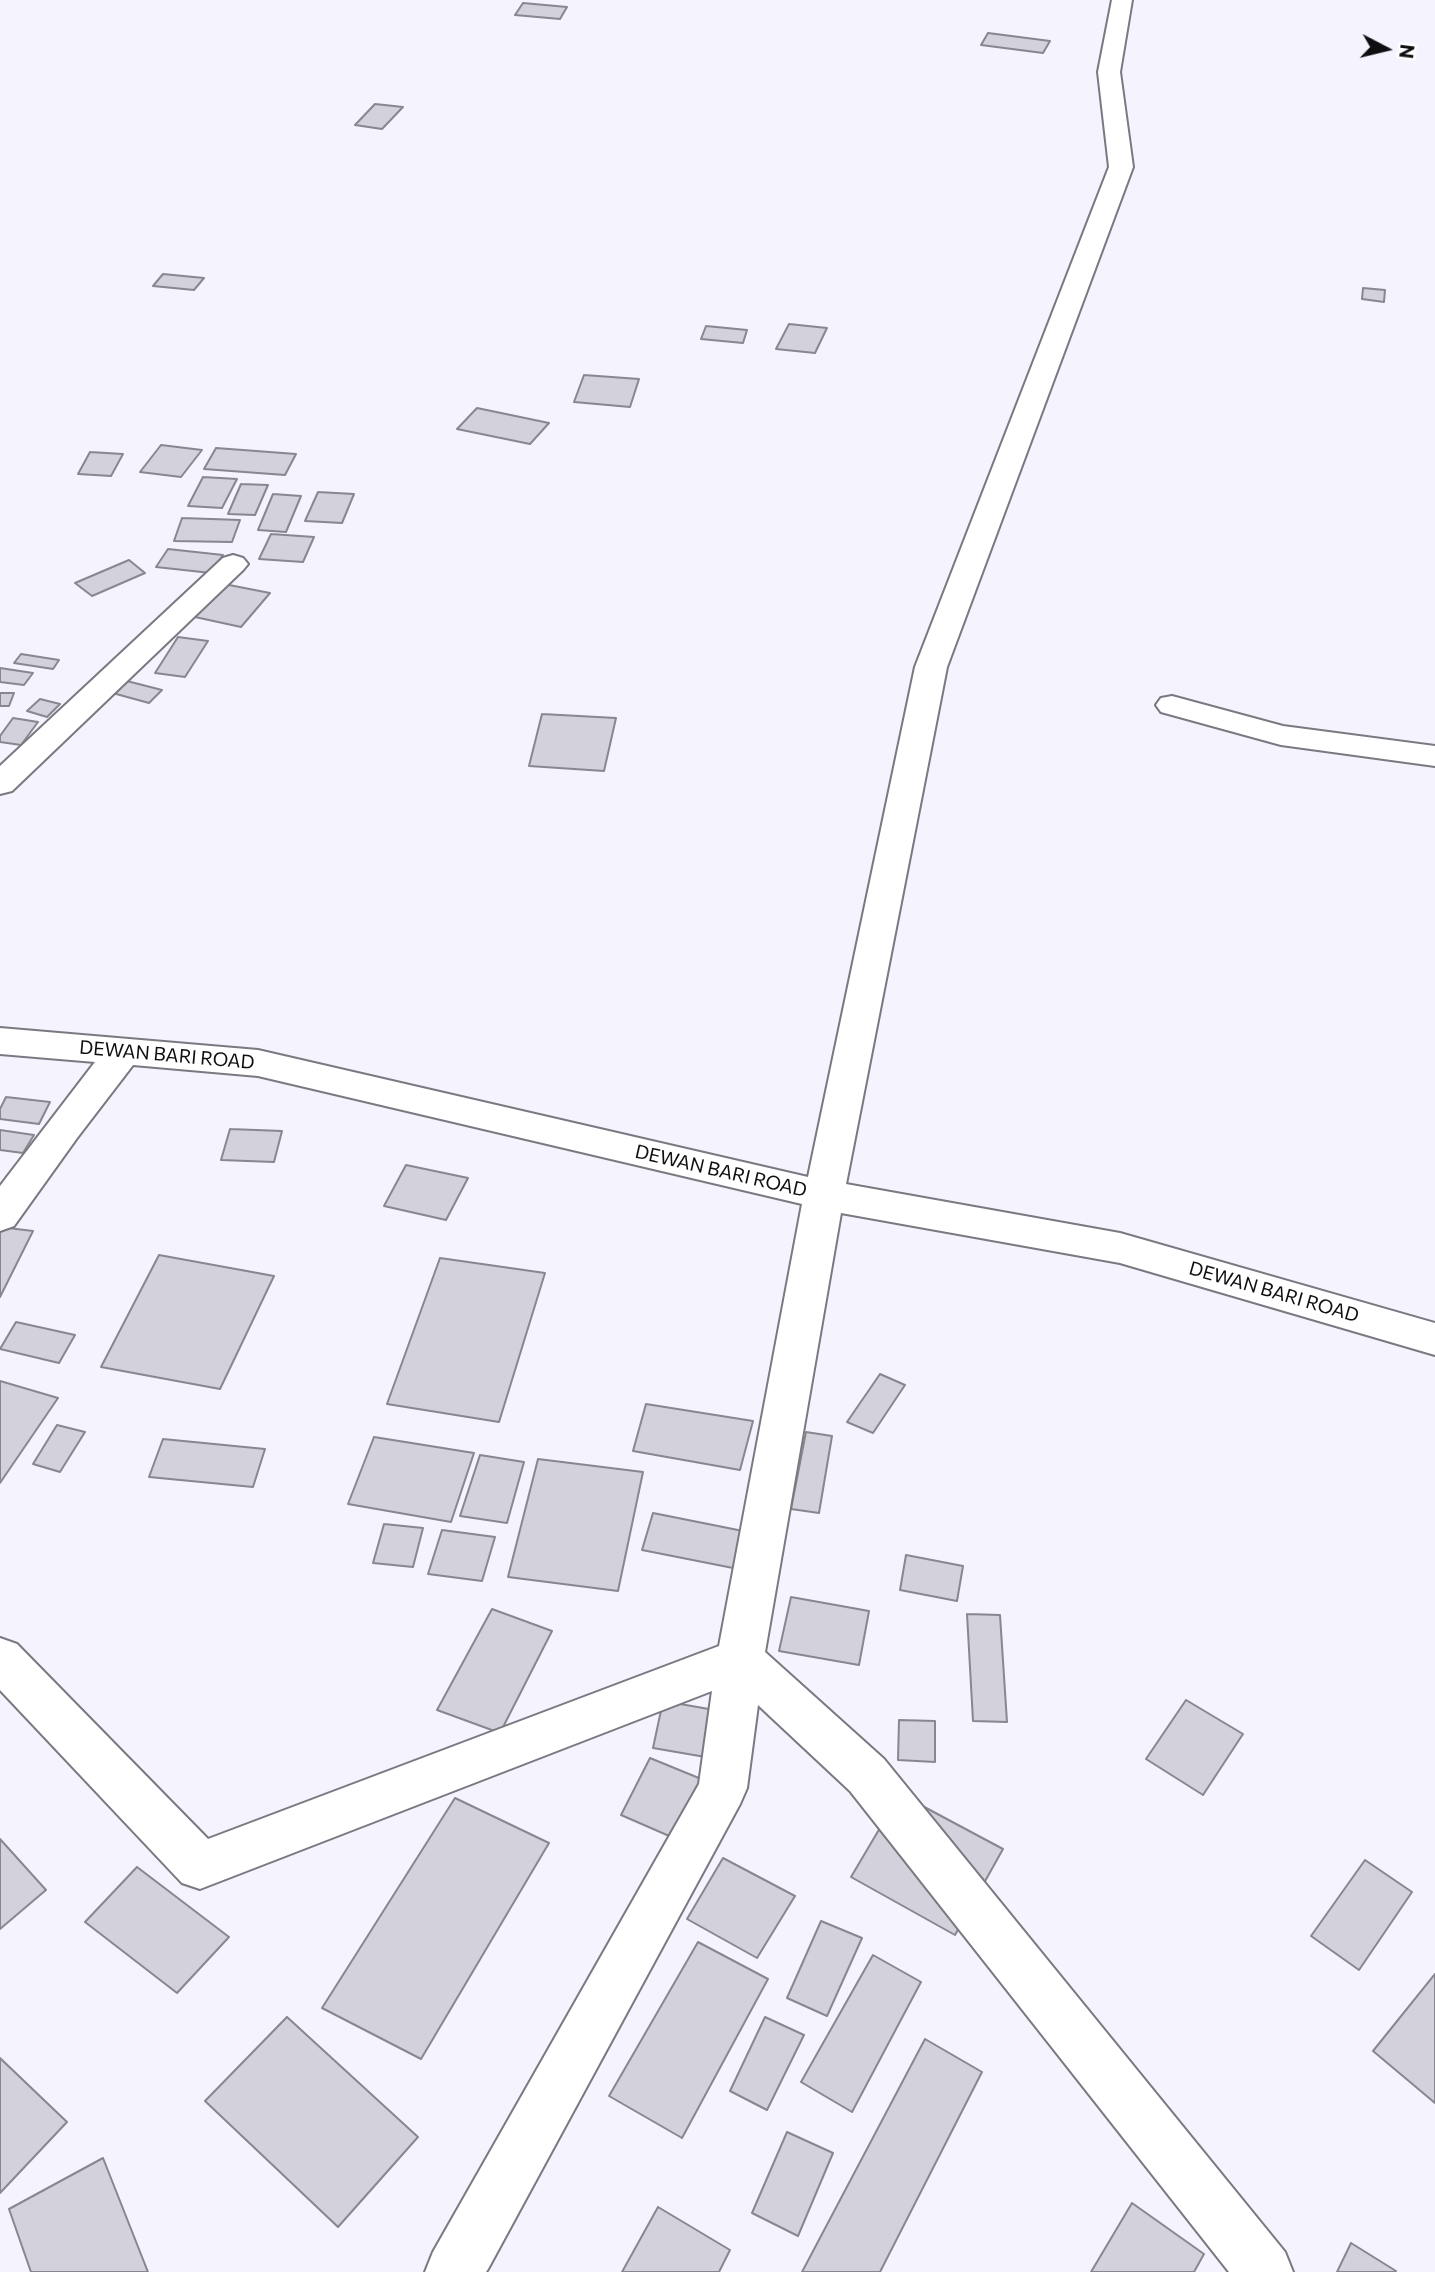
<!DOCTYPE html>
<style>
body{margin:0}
#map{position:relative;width:1435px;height:2272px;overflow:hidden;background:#f5f3fd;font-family:Commissioner,sans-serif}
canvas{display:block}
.north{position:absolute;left:1351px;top:14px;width:70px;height:70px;-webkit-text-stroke:5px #fff;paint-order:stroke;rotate:97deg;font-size:19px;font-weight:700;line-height:28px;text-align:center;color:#0f0e11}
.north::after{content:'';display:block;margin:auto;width:24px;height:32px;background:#0f0e11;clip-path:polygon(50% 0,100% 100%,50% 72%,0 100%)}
</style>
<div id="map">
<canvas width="1435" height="2272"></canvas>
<div class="north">N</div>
</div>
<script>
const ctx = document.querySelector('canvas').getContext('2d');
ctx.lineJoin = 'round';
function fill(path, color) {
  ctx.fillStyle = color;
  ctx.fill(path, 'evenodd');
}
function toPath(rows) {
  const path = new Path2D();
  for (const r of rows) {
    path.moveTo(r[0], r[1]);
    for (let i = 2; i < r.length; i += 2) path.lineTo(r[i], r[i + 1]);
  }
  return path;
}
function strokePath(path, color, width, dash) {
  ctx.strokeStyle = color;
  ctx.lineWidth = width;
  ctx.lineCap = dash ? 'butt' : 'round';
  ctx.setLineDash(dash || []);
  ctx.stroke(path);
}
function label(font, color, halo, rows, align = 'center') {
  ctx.font = font + ' Commissioner,sans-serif';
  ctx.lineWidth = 7;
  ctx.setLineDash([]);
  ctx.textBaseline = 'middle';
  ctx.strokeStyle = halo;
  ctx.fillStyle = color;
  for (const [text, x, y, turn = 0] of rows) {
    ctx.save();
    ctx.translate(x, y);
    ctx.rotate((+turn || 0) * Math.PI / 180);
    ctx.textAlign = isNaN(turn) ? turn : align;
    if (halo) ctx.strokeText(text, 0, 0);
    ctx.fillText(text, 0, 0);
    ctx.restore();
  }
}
const building = toPath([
 [523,3,567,7,560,19,515,15,523,3],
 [988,33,1050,41,1043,53,981,45,988,33],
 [375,104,403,107,382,129,355,125,375,104],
 [163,274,204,278,194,290,153,286,163,274],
 [1363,288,1385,290,1384,302,1362,299,1363,288],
 [789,324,827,328,815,353,776,349,789,324],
 [706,326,747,330,743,343,701,339,706,326],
 [584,375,639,379,630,407,574,402,584,375],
 [477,408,549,423,530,444,457,429,477,408],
 [161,445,202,450,181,477,140,472,161,445],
 [216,448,296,454,285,475,204,469,216,448],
 [90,452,123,454,111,476,78,474,90,452],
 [203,477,237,479,222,508,188,506,203,477],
 [241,484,268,485,255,515,228,514,241,484],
 [318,492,354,494,342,523,305,521,318,492],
 [273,494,301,496,286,532,258,530,273,494],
 [182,518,240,520,232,542,174,541,182,518],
 [271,534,314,537,303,562,259,559,271,534],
 [168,549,223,555,211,573,156,567,168,549],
 [129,560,145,573,92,596,75,583,129,560],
 [224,584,270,593,241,627,195,617,224,584],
 [178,637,208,641,185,677,155,673,178,637],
 [21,654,59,660,53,669,14,663,21,654],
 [0,668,33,673,24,685,0,682,0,668],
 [123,680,162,690,149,703,109,692,123,680],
 [0,693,14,693,9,706,0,706,0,693],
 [40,699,60,704,47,717,27,711,40,699],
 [542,714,616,718,604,771,529,766,542,714],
 [13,718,38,722,21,745,0,742,0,736,13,718],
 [6,1097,50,1102,39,1124,0,1119,0,1109,6,1097],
 [230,1129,282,1131,274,1162,221,1160,230,1129],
 [0,1130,34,1135,23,1153,0,1150,0,1130],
 [406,1165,468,1178,446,1220,384,1206,406,1165],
 [0,1227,33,1231,0,1297,0,1227],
 [159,1255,274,1276,220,1389,101,1367,159,1255],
 [440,1258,545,1273,499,1422,387,1404,440,1258],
 [16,1322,75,1335,59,1363,0,1349,16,1322],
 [880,1374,905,1385,873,1433,847,1422,880,1374],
 [0,1381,58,1398,0,1483,0,1381],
 [646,1404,753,1421,740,1470,633,1451,646,1404],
 [57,1425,85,1432,60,1472,33,1464,57,1425],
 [806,1432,832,1436,819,1513,791,1509,806,1432],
 [374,1437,474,1453,451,1522,348,1504,374,1437],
 [163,1439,265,1449,253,1487,149,1477,163,1439],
 [480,1455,524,1462,507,1523,460,1516,480,1455],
 [538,1459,643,1472,618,1591,508,1577,538,1459],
 [653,1513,748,1532,738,1569,642,1550,653,1513],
 [384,1524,423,1528,413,1567,373,1563,384,1524],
 [442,1530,495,1537,482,1581,428,1574,442,1530],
 [906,1555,963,1566,957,1601,900,1590,906,1555],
 [791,1597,869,1611,859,1665,779,1651,791,1597],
 [492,1609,552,1631,500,1733,437,1710,492,1609],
 [967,1614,1000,1615,1007,1722,973,1721,967,1614],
 [1186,1700,1243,1734,1203,1795,1146,1759,1186,1700],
 [663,1701,726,1712,717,1759,653,1748,663,1701],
 [899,1720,935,1721,935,1762,898,1760,899,1720],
 [650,1758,711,1783,683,1842,621,1815,650,1758],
 [900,1794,1003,1849,955,1935,851,1877,900,1794],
 [455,1798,549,1843,421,2059,322,2008,455,1798],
 [0,1839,46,1890,0,1929,0,1839],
 [723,1858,795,1896,757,1958,687,1919,723,1858],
 [1365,1860,1412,1892,1359,1970,1311,1936,1365,1860],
 [137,1867,229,1937,177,1993,85,1922,137,1867],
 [821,1921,862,1938,827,2016,787,1998,821,1921],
 [698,1942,768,1979,682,2138,609,2096,698,1942],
 [873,1955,921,1982,852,2112,801,2082,873,1955],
 [1435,1974,1435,2103,1373,2051,1435,1974],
 [287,2017,418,2137,338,2227,205,2101,287,2017],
 [765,2017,804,2035,767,2110,730,2091,765,2017],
 [925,2039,982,2072,880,2272,802,2272,925,2039],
 [0,2058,67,2122,0,2193,0,2058],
 [787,2132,833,2153,798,2236,752,2213,787,2132],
 [103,2158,148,2272,31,2272,9,2209,103,2158],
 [1132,2203,1204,2254,1194,2272,1091,2272,1132,2203],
 [658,2207,730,2250,719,2272,622,2272,658,2207],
 [1351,2243,1396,2271,1395,2272,1337,2272,1351,2243]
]);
fill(building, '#d3d1db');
strokePath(building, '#88868e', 2);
const minor = toPath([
 [1112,0,1132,0,1120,72,1133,167,947,667,846,1184,1120,1233,1435,1323,1435,1355,1120,1263,841,1213,765,1652,884,1759,1285,2252,1293,2272,1229,2272,850,1791,758,1705,747,1788,740,1804,488,2269,486,2272,425,2272,433,2252,699,1784,712,1691,200,1889,182,1883,0,1690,0,1638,17,1644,208,1839,719,1646,802,1204,258,1076,133,1065,77,1138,14,1226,0,1231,0,1186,95,1062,0,1054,0,1028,258,1050,808,1177,915,667,1109,167,1098,72,1112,0],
 [233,555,243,558,248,564,243,570,12,791,0,794,0,766,223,558,233,555],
 [1172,696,1283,726,1435,746,1435,766,1281,745,1161,712,1156,705,1161,698,1172,696]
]);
strokePath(minor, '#7a7981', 4);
fill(minor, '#fff');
label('19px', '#0f0e11', '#fff', [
 ["DEWAN BARI ROAD",167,1055,5],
 ["DEWAN BARI ROAD",721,1171,13],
 ["DEWAN BARI ROAD",1274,1292,16]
]);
</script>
